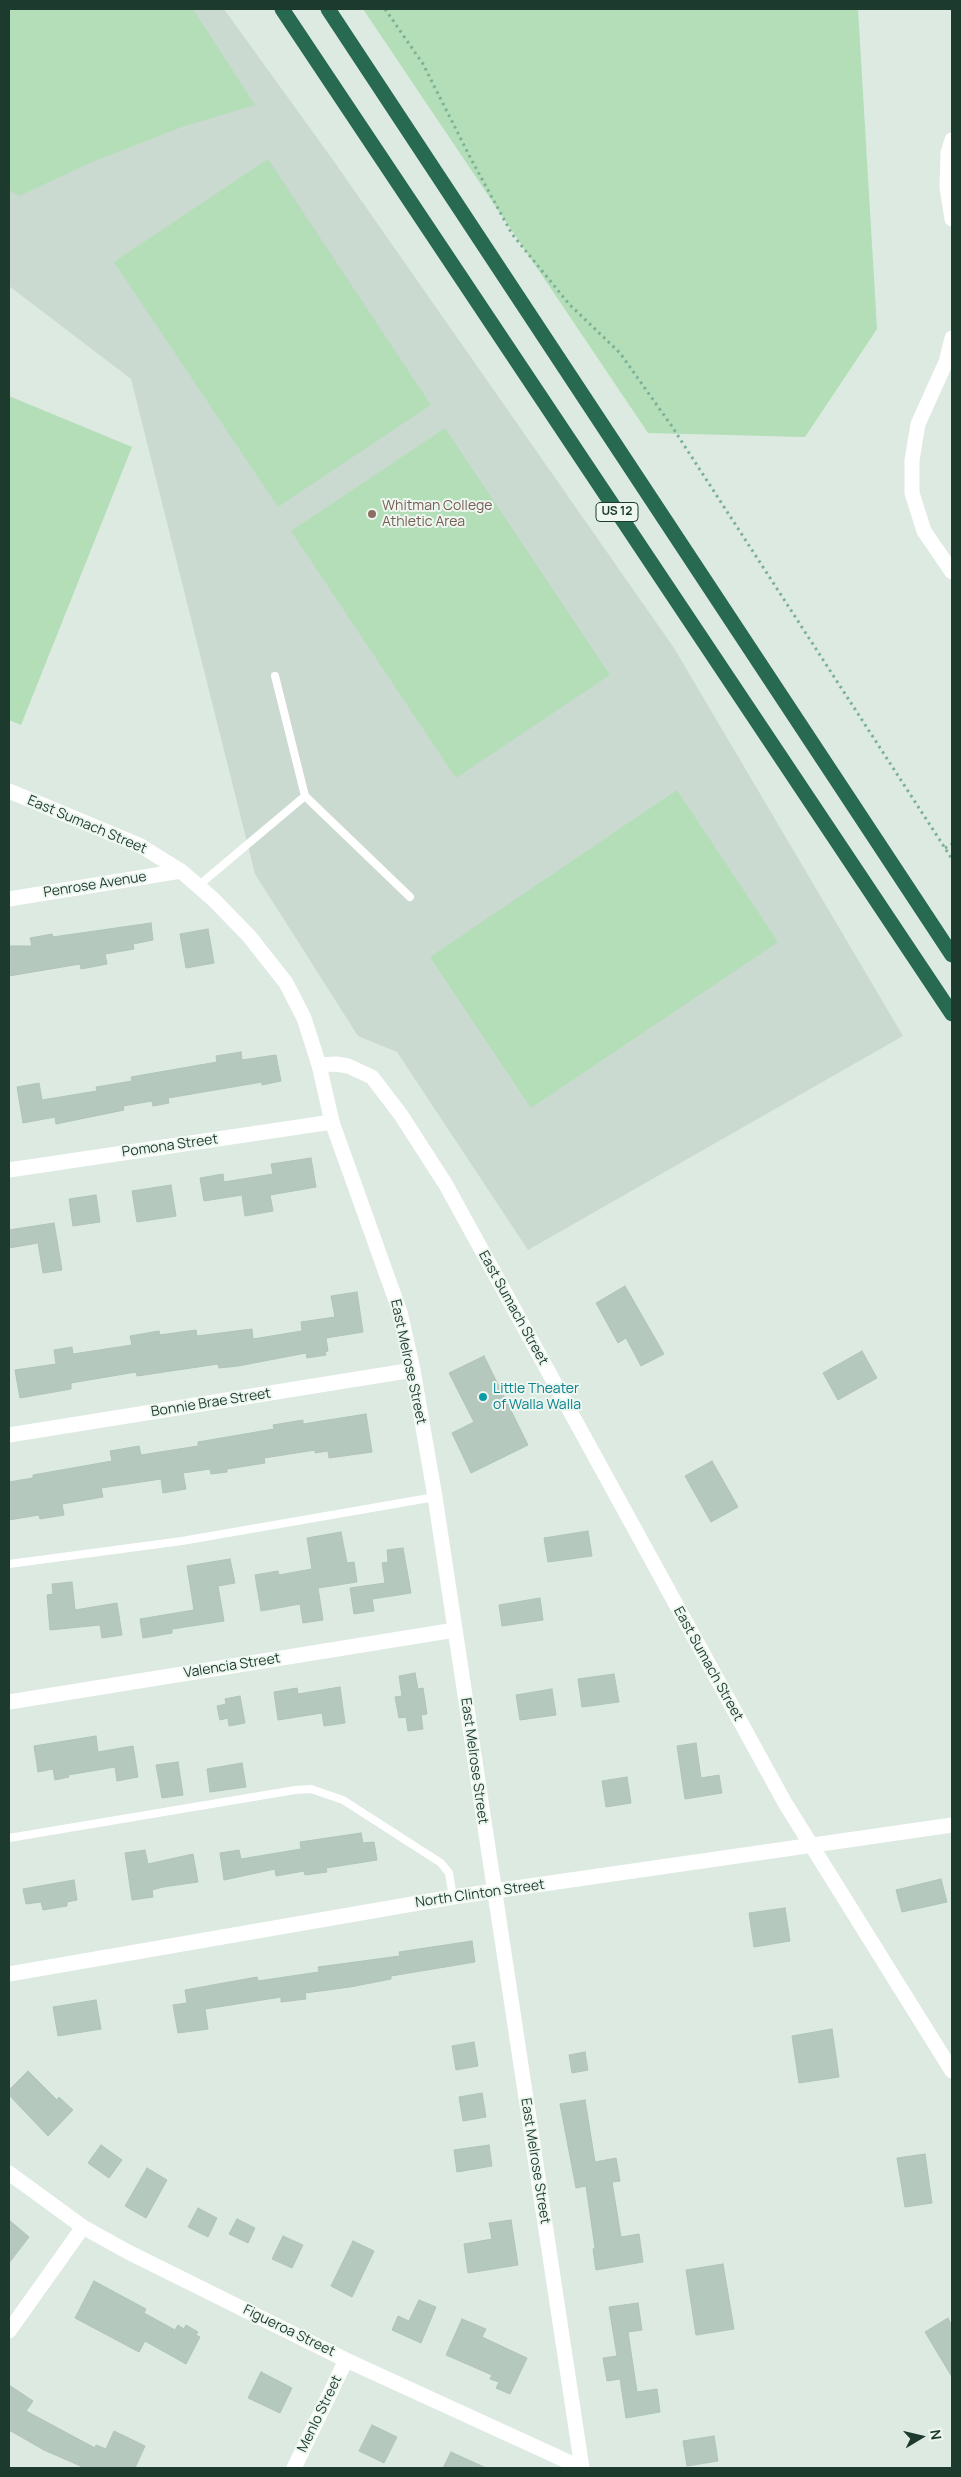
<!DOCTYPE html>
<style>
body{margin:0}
#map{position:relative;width:961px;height:2477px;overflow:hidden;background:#dceae2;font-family:Manrope,sans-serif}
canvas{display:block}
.frame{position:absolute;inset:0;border:10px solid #1d3a2e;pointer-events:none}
.north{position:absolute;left:896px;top:2412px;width:50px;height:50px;-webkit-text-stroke:4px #edf7f0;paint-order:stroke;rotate:81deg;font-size:14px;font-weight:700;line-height:20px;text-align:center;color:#1d3a2e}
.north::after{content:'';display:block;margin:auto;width:18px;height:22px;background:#1d3a2e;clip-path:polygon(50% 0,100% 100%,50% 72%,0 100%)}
</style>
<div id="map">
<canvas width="961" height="2477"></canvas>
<div class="frame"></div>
<div class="north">N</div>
</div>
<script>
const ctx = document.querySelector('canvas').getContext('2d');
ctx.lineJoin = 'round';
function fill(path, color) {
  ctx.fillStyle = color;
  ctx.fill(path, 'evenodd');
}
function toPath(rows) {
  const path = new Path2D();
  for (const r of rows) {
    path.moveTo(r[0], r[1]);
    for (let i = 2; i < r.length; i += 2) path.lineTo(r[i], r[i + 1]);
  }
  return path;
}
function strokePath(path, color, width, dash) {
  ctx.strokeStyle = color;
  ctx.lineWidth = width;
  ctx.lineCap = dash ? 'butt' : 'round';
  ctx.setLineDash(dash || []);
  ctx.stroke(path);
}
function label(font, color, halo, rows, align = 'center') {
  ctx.font = font + ' Manrope,sans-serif';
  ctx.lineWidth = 4;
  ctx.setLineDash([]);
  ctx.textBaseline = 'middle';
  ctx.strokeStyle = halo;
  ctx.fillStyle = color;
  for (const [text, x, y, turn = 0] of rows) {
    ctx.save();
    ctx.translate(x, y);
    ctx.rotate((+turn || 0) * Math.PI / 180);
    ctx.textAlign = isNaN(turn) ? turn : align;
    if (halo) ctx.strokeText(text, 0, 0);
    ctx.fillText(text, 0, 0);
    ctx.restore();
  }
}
fill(toPath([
 [9,9,224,9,333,160,674,648,903,1036,528,1250,397,1052,358,1036,255,874,131,379,9,286]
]), '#cbdad1');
fill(toPath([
 [9,9,193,9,255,105,182,127,92,162,19,196,9,190],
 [363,9,858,9,877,329,805,437,648,433],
 [268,159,431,405,278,507,114,262],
 [9,396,132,447,21,725,9,720],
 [445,428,610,675,456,778,291,531],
 [677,790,778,942,531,1108,430,957]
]), '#b3deb8');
const building = toPath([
 [151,923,153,940,133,944,134,949,105,954,107,964,81,969,80,964,9,976,9,946,32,946,30,938,52,934,53,937,151,923],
 [208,929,214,963,186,968,180,934,208,929],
 [241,1052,242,1060,276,1055,281,1081,262,1085,262,1082,168,1098,169,1103,153,1106,152,1101,123,1106,124,1110,56,1124,55,1117,23,1123,17,1087,39,1083,42,1100,97,1091,96,1087,132,1081,131,1077,217,1062,216,1056,241,1052],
 [311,1158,316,1187,270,1195,273,1211,245,1216,242,1195,204,1201,200,1178,223,1174,224,1182,273,1174,271,1164,311,1158],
 [171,1185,176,1216,137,1222,132,1191,171,1185],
 [96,1195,100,1222,73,1226,69,1199,96,1195],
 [54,1223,62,1270,43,1273,38,1243,9,1248,9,1230,54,1223],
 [625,1286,664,1354,641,1366,626,1338,618,1343,596,1303,625,1286],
 [357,1292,363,1332,326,1338,328,1351,325,1352,326,1355,307,1358,306,1353,238,1366,219,1368,218,1364,137,1376,136,1372,71,1383,71,1389,20,1398,15,1370,56,1364,54,1350,72,1347,73,1354,132,1345,130,1336,159,1331,160,1335,196,1330,197,1336,252,1329,253,1339,302,1331,301,1322,335,1317,331,1296,357,1292],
 [862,1351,877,1378,838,1400,823,1373,862,1351],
 [484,1356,528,1445,471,1473,452,1433,474,1422,449,1373,484,1356],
 [366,1414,372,1452,329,1458,328,1451,315,1453,315,1450,264,1458,265,1463,227,1469,227,1472,211,1474,210,1469,183,1473,186,1489,163,1493,161,1479,101,1488,103,1497,62,1504,64,1515,40,1519,39,1515,9,1520,9,1482,33,1478,33,1475,112,1461,110,1451,139,1446,141,1455,198,1446,198,1442,274,1429,273,1425,303,1420,303,1424,366,1414],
 [712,1461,738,1507,711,1522,685,1476,712,1461],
 [588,1531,592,1556,548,1562,544,1538,588,1531],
 [341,1532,347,1563,354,1562,357,1582,318,1588,323,1620,303,1623,300,1604,261,1611,255,1575,278,1571,279,1575,312,1569,307,1538,341,1532],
 [403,1548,411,1593,372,1599,374,1611,354,1614,350,1588,385,1583,382,1563,388,1562,387,1550,403,1548],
 [230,1559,235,1583,218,1586,224,1621,172,1629,172,1633,143,1638,140,1619,194,1610,187,1566,230,1559],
 [72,1582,75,1610,117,1603,122,1635,102,1638,100,1625,50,1630,47,1595,53,1594,52,1584,72,1582],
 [540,1598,543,1620,502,1626,499,1605,540,1598],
 [415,1673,418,1689,423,1688,427,1714,421,1715,423,1729,408,1731,406,1717,399,1718,395,1697,402,1696,399,1676,415,1673],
 [614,1674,619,1702,582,1707,578,1679,614,1674],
 [340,1687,345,1723,324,1726,322,1713,278,1720,274,1692,297,1688,298,1694,340,1687],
 [552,1689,556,1715,520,1720,516,1695,552,1689],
 [240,1696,245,1723,229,1726,228,1718,220,1720,217,1706,226,1704,225,1699,240,1696],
 [96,1736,98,1752,133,1746,138,1777,117,1781,115,1767,68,1775,69,1777,55,1780,53,1769,38,1772,34,1746,96,1736],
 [696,1743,701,1778,719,1775,722,1793,685,1799,677,1746,696,1743],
 [178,1762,183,1795,162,1798,156,1765,178,1762],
 [242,1763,246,1787,210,1792,207,1769,242,1763],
 [627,1777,631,1803,606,1807,602,1781,627,1777],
 [361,1833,363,1843,374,1842,377,1860,326,1868,327,1872,305,1875,304,1871,276,1876,275,1869,224,1880,220,1853,239,1850,241,1859,301,1849,300,1842,361,1833],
 [145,1850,148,1864,193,1854,198,1882,163,1887,152,1890,153,1897,132,1900,125,1853,145,1850],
 [941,1879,947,1902,902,1912,896,1890,941,1879],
 [74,1880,77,1900,67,1902,67,1906,43,1910,41,1902,26,1904,23,1889,74,1880],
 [785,1908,790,1941,754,1947,749,1913,785,1908],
 [472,1941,475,1962,391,1976,391,1979,350,1987,305,1993,306,1999,281,2002,281,1997,205,2009,208,2029,178,2033,173,2005,187,2003,185,1990,257,1977,258,1981,319,1972,318,1967,400,1956,399,1952,472,1941],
 [96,2000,101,2029,58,2036,53,2007,96,2000],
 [832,2029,839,2077,799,2083,792,2036,832,2029],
 [474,2042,478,2066,456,2070,452,2046,474,2042],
 [585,2052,588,2070,572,2073,569,2055,585,2052],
 [28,2071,57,2100,59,2097,73,2110,48,2136,9,2095,9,2090,28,2071],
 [482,2093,486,2117,463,2121,459,2097,482,2093],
 [585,2100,595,2162,616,2158,620,2181,612,2182,621,2237,639,2234,643,2262,596,2270,593,2249,595,2248,586,2186,576,2188,560,2104,585,2100],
 [101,2145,122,2160,109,2178,88,2163,101,2145],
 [489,2145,492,2166,457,2172,454,2150,489,2145],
 [925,2154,932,2203,905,2207,897,2158,925,2154],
 [147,2168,167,2180,146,2218,125,2206,147,2168],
 [198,2208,217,2218,208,2237,188,2227,198,2208],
 [237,2219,255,2228,248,2243,229,2234,237,2219],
 [9,2220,29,2237,9,2263,9,2220],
 [511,2220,518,2265,468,2273,464,2244,492,2239,489,2223,511,2220],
 [283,2236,303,2245,292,2268,272,2259,283,2236],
 [353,2241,374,2251,352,2297,331,2286,353,2241],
 [723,2264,734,2329,696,2335,686,2270,723,2264],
 [94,2281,146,2309,144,2313,175,2330,178,2325,184,2329,186,2325,198,2332,196,2335,200,2337,186,2364,145,2341,139,2352,75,2318,94,2281],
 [419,2300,436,2307,421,2343,392,2330,398,2316,409,2321,419,2300],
 [638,2303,642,2330,628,2332,637,2392,657,2389,660,2412,626,2418,620,2379,607,2381,603,2358,617,2356,609,2307,638,2303],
 [948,2318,952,2326,952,2377,925,2332,948,2318],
 [462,2319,486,2329,482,2337,527,2358,510,2394,496,2388,499,2382,490,2379,492,2375,446,2355,462,2319],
 [261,2372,292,2388,280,2413,248,2398,261,2372],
 [9,2385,33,2401,26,2411,95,2448,96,2445,106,2449,114,2431,145,2446,135,2468,85,2468,44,2450,9,2430,9,2385],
 [372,2425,397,2437,384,2463,359,2451,372,2425],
 [714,2436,718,2461,687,2466,683,2441,714,2436],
 [451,2452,486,2468,443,2468,451,2452]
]);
fill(building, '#b5c8bd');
strokePath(building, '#afc4b8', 1);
strokePath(toPath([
 [385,9,423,64,471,159,512,234,569,304,620,353,671,425,952,859],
 [945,848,952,844]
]), '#7ab197', 3, [2.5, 4]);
strokePath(toPath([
 [275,676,305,796,410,897],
 [198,886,305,796],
 [9,1564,182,1541,435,1497],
 [9,1838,295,1790,311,1789,343,1800,441,1863,449,1873,453,1897]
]), '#fff', 8);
strokePath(toPath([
 [952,140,948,153,947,187,952,219],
 [952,338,946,362,918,424,912,460,912,493,924,531,952,572],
 [9,899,181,871],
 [319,1065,336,1064,348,1066,372,1077,401,1115,446,1185,785,1803,952,2071],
 [9,1170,332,1122],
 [9,1435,413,1370],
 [9,1702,455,1630],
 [9,2173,83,2227,128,2252,346,2360,582,2468],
 [9,2331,83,2227],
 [294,2468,346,2360]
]), '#fff', 15);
strokePath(toPath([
 [9,791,141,846,181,871,213,899,249,936,286,983,304,1018,319,1065,332,1122,400,1312,413,1370,435,1497,582,2468],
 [9,1974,453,1897,952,1825]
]), '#fff', 15);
strokePath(toPath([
 [282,9,952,1014],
 [328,9,952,955]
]), '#276951', 15);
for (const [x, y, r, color] of [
 [372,514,5,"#8d6e63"],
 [483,1397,5,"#0f9aa8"]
]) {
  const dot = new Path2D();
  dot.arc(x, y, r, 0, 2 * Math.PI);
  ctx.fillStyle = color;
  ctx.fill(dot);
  strokePath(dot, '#edf7f0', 2);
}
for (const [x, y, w] of [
 [617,512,42]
]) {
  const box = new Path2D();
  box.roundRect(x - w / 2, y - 9.5, w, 19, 4);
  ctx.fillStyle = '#edf7f0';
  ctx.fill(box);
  strokePath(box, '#1d3a2e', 1);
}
label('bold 12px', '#1d3a2e', null, [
 ["US 12",617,512]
]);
label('14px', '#785e54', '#edf7f0', [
 ["Whitman College",382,506],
 ["Athletic Area",382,522]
], 'left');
label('14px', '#1d3a2e', '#edf7f0', [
 ["East Sumach Street",87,825,23],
 ["Penrose Avenue",95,885,-9],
 ["Pomona Street",170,1146,-8],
 ["East Sumach Street",513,1308,61],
 ["East Melrose Street",408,1362,78],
 ["Bonnie Brae Street",211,1403,-9],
 ["East Sumach Street",708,1664,61],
 ["Valencia Street",232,1666,-9],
 ["East Melrose Street",474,1761,82],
 ["North Clinton Street",480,1894,-8],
 ["East Melrose Street",535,2161,81],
 ["Figueroa Street",289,2331,26],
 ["Menlo Street",320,2414,-64]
]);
label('14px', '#0d838f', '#edf7f0', [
 ["Little Theater",493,1389],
 ["of Walla Walla",493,1405]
], 'left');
</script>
